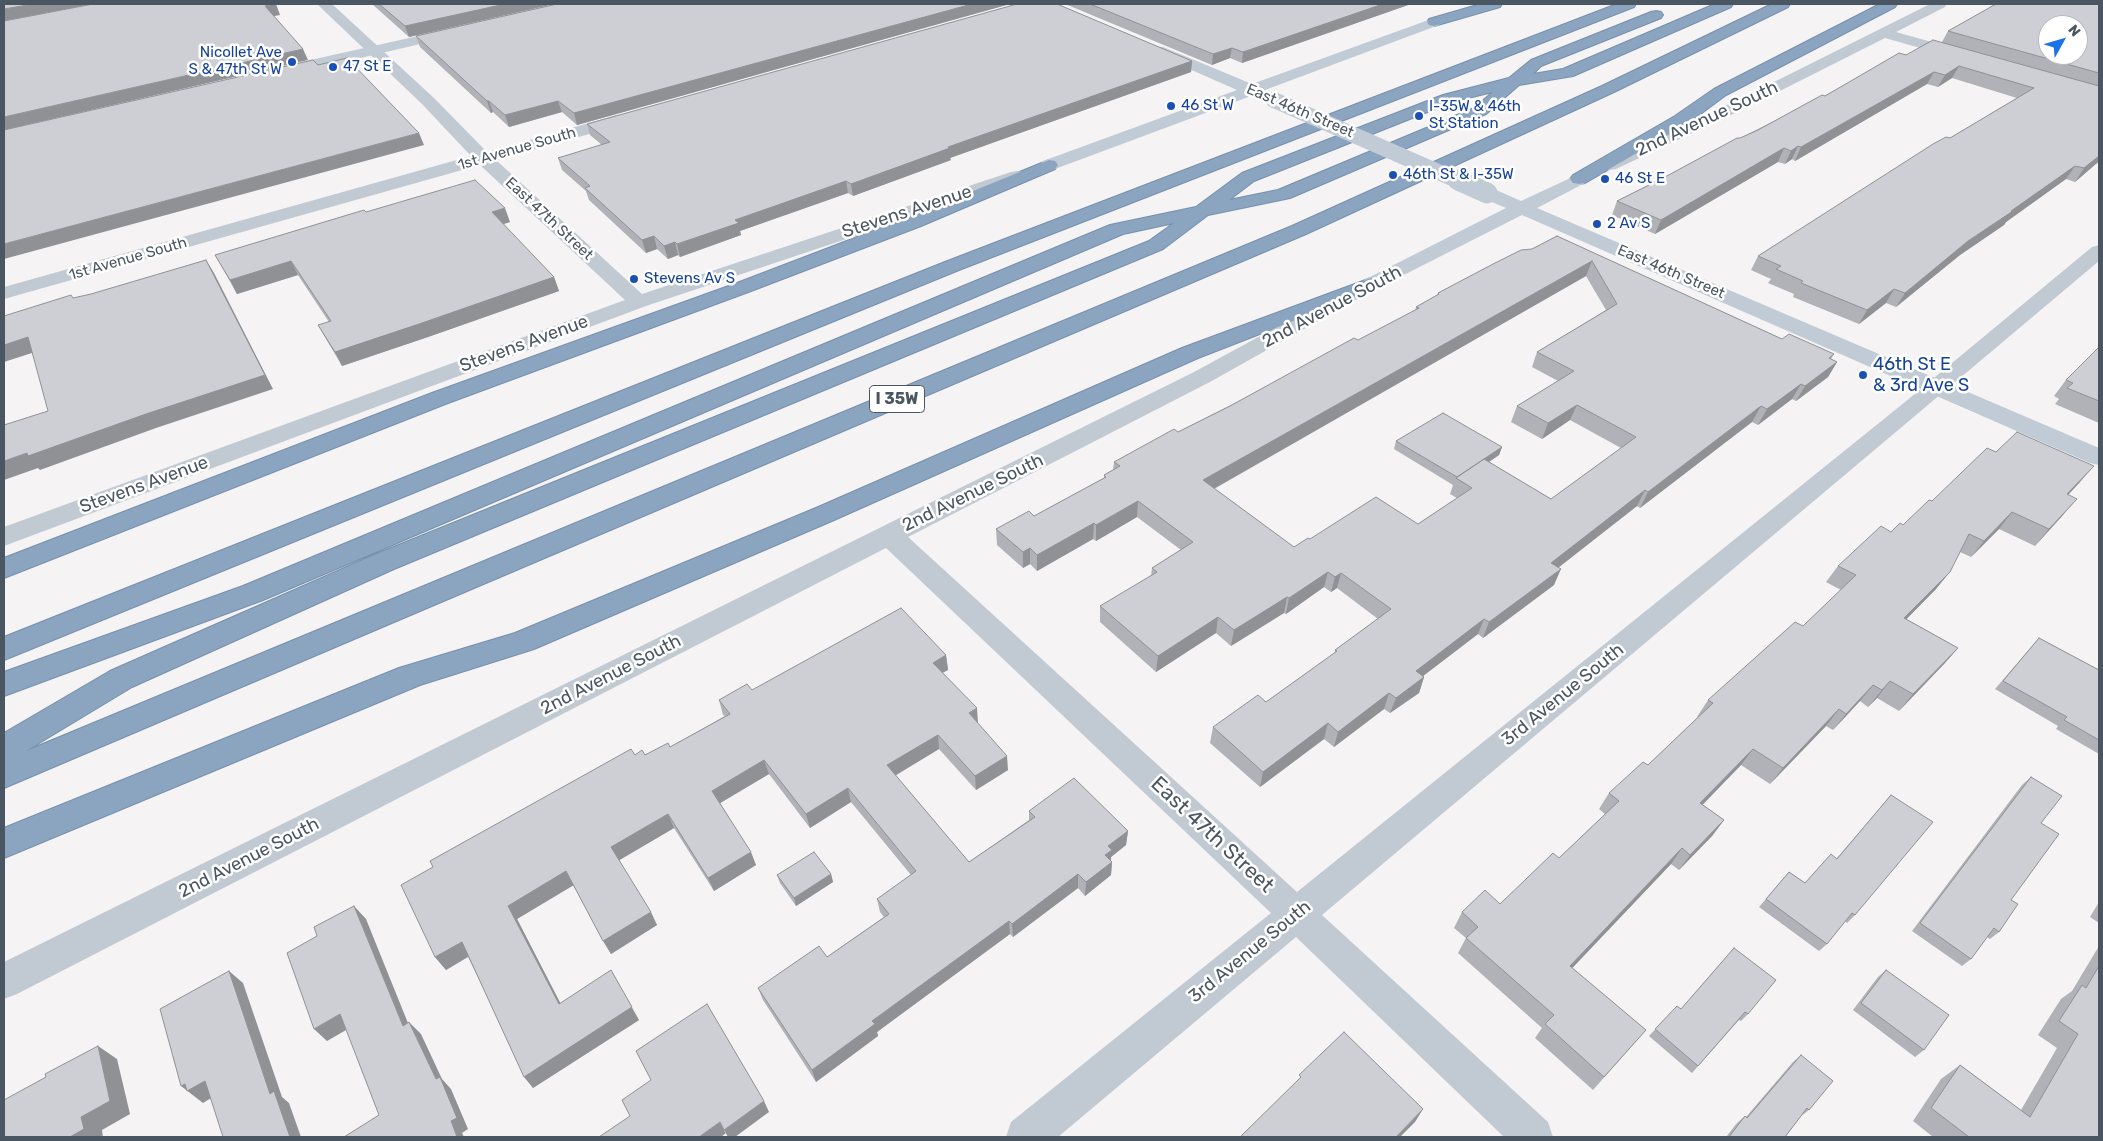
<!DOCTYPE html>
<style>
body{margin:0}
#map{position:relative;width:2103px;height:1141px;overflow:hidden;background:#f5f3f3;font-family:Rubik,sans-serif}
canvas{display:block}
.frame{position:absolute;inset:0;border:5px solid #4a5661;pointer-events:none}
.north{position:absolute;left:2038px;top:15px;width:50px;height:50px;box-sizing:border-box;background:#fff;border:1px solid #b7bbc0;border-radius:50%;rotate:51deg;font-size:14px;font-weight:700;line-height:20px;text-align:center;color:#4a5661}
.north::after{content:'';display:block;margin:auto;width:18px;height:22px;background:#1a73e8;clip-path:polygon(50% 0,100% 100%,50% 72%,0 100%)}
</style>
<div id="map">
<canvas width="2103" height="1141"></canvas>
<div class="frame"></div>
<div class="north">N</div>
</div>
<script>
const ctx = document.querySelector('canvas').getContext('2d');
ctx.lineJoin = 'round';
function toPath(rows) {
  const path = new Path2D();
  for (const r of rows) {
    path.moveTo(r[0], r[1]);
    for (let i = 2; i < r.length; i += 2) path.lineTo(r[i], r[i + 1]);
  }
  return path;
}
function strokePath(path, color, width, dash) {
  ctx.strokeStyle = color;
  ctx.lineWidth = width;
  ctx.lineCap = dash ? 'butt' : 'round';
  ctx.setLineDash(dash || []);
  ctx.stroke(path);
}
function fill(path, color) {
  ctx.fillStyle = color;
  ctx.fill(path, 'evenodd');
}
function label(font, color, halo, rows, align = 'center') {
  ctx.font = font + ' Rubik,sans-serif';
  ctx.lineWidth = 5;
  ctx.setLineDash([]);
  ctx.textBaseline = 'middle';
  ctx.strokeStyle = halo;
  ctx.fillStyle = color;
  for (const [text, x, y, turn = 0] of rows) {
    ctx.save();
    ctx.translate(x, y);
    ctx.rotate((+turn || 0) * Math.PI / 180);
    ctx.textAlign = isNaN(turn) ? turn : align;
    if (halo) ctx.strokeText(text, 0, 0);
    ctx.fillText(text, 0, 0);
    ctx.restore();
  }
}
const highway = toPath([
 [1481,4,1502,4,1500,7,1434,26,1429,25,1427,22,1429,19,1481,4],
 [1617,4,1636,4,1634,7,959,270,4,660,4,637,945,262,1617,4],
 [1715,4,1733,4,1731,7,1573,76,1519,85,1486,114,1290,198,1208,215,1163,249,394,569,132,687,26,751,1292,226,1602,86,1772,4,1790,4,1788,7,1614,92,1306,234,4,788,4,733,110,671,374,555,1149,241,1174,223,1123,234,263,600,4,696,4,672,243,586,1110,225,1196,207,1242,173,1443,95,1509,78,1531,60,1651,12,1656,11,1661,12,1663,15,1661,18,1541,66,1533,74,1563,69,1715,4],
 [1493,92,1474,108,1278,190,1229,200,1254,181,1455,101,1493,92],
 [1880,4,1897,4,1895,7,1726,95,1687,124,1585,183,1579,184,1573,183,1570,179,1573,175,1675,116,1714,89,1880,4],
 [1049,160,1055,161,1058,165,1055,169,921,226,751,291,448,403,4,578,4,558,432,393,737,283,907,218,1049,160],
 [1371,278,1378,280,1381,284,1378,288,1198,358,834,520,534,649,420,685,4,858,4,828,399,668,515,633,816,508,1182,348,1371,278]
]);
strokePath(highway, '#7690ad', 2);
fill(toPath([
 [317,4,332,4,434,98,487,152,617,115,629,115,631,119,629,123,496,160,642,294,1011,172,1017,171,1023,172,1026,176,1023,180,646,306,4,546,4,527,625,300,480,165,4,299,4,287,471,156,422,104,317,4],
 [1930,4,1947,4,1945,7,1896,32,1964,51,1967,54,1964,57,1959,59,1885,38,1754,104,1616,169,1610,170,1604,169,1601,165,1604,161,1742,98,1930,4],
 [2099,245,2099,261,1322,915,1548,1122,1553,1137,1504,1137,1296,937,1058,1137,1006,1137,1011,1122,1271,913,886,548,17,994,4,999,4,962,1194,372,1356,284,1363,282,1370,284,1373,288,1370,292,1210,382,908,537,1297,892,1905,402,2092,247,2099,245]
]), '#c1cad2');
fill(toPath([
 [1434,18,1439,19,1441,22,1439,25,1265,90,1269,94,1267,97,1261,99,1251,96,1055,169,1049,170,1043,169,1040,165,1043,161,1237,90,1153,53,1150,50,1153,47,1163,47,1252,84,1434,18],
 [454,28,459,29,461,32,459,35,279,77,273,75,271,72,273,69,279,67,454,28],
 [1579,174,1585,175,1588,179,1585,183,1537,208,2099,448,2099,465,2090,463,1522,215,1378,288,1371,290,1364,288,1361,284,1364,280,1506,208,1480,197,1478,193,1480,189,1487,187,1494,189,1521,201,1579,174]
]), '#c1cbd6');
fill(highway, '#8ba5c1');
strokePath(toPath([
 [1274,100,1461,182]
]), '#c1cbd6', 16);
strokePath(toPath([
 [1458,180,1487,193]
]), '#c1cbd6', 21);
fill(toPath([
 [372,4,554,4,409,37],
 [557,4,1010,4,577,125,562,112,509,127,493,112,491,113,420,47,416,36],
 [1065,4,1411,4,1242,63,1230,58,1212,65],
 [2099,4,2099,164,2097,163,2075,182,2066,179,2006,222,2004,225,1960,255,1896,307,1886,303,1859,324,1793,297,1794,294,1768,283,1771,279,1751,270,1758,256,1950,138,2017,98,1952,78,1938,87,1927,84,1795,161,1792,159,1785,164,1778,162,1655,234,1612,215,1617,201,1665,177,1740,138,1906,55,1942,42,1948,31],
 [1192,61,1191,72,950,158,951,160,853,196,848,193,740,231,741,235,680,257,678,255,668,259,657,249,646,253,589,200,586,191,562,170,558,158,602,145,590,135,587,124],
 [366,212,510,222,503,224,554,277,559,291,428,337,342,366,326,339,318,325,329,322,298,275,237,294,215,255],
 [1557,236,1782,339,1834,354,1831,359,1837,362,1828,377,1796,401,1792,399,1758,425,1752,422,1640,508,1637,506,1558,567,1554,585,1483,638,1478,634,1423,676,1424,677,1419,693,1390,713,1384,709,1334,747,1324,739,1260,787,1210,743,1213,727,1266,702,1335,653,1335,650,1378,619,1337,588,1331,592,1324,587,1286,614,1284,613,1231,646,1216,633,1156,672,1100,622,1100,606,1151,576,1152,568,1181,550,1137,517,1096,541,1093,539,1037,571,1030,564,1023,568,997,545,996,529,1034,516,1104,478,1104,475,1113,470,1114,462,1178,432,1415,311,1416,307,1437,295,1438,293,1532,249],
 [1586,276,1606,310,1537,352,1532,367,1558,381,1517,406,1511,422,1542,439,1570,420,1621,448,1551,499,1489,462,1499,455,1502,447,1396,441,1394,449,1453,485,1450,494,1457,498,1418,524,1310,539,1294,547,1214,489],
 [2099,347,2099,423,2055,404,2059,399,2054,396,2066,380],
 [1996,452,2080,482,2068,495,2063,515,2035,546,1999,529,1971,557,1960,552,1936,589,1906,619,1958,648,1944,664,1899,711,1877,698,1868,707,1860,701,1833,730,1826,726,1770,784,1741,765,1702,804,1724,820,1712,836,1679,870,1671,864,1572,968,1646,1030,1593,1090,1535,1038,1542,1028,1458,953,1466,938,1454,928,1462,912,1500,904,1559,858,1605,814,1599,809,1609,793,1648,765,1698,717,1697,717,1708,700,1803,626,1841,590,1826,582,1838,566,1903,525,1932,501],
 [2039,638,2099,670,2099,754,2056,729,2058,726,1995,689],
 [946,655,948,670,942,673,977,723,1008,770,976,790,939,749,895,776,969,862,1029,820,1029,811,1128,831,1126,845,1111,857,1111,861,1112,862,1111,875,1085,896,1078,888,1013,937,1010,934,877,1032,878,1036,816,1082,763,1000,758,988,827,957,884,917,880,912,877,899,911,875,851,802,810,828,769,774,720,803,756,865,714,891,674,828,619,860,657,925,611,954,573,885,517,919,560,1003,639,1020,533,1088,468,957,446,970,435,957,635,755,645,755,670,747,725,716,723,715,719,700,752,690],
 [2031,777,2041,823,2011,900,1999,932,1990,939,1987,937,1971,959,1962,966,1912,931,2022,785],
 [1891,795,1855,915,1847,923,1845,921,1827,944,1819,951,1759,907,1789,872,1805,883,1837,858],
 [831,874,833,882,796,906,780,883,777,875],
 [2099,902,2099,923,2090,917],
 [2099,946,2099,1137,1933,1137,1913,1121,1941,1079,1960,1065,2021,1110,2057,1048,2038,1035,2061,999,2072,991],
 [1734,948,1748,1014,1741,1021,1739,1020,1692,1073,1649,1036,1677,1006,1681,1009],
 [1886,970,1924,1050,1915,1057,1853,1010,1878,977],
 [1801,1055,1809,1110,1801,1116,1785,1137,1726,1137,1737,1123,1745,1116,1746,1117,1793,1062]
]), '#b0b2b7');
fill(toPath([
 [33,4,93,4,4,21,4,9],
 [276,4,280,15,269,17,265,6],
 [505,4,554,4,409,37,405,26],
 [972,4,1010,4,577,125,574,113],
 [1383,4,1411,4,1242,63,1243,52],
 [1232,48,1230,58,1212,65,1213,54],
 [303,49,308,60,4,130,4,117],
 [1192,61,1191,72,950,158,951,160,853,196,851,184,948,147],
 [1959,66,1952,78,1938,87,1945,75],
 [1934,72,1927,84,1795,161,1801,147],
 [487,101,489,101,493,112,491,113],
 [558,101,562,112,509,127,505,115],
 [419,133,424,145,4,259,4,244],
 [1798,146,1792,159,1785,164,1791,151],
 [1784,148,1778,162,1655,234,1661,220],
 [2099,156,2099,161,2097,163,2075,182,2084,168],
 [2075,166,2066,179,2006,222,2004,225,1960,255,1896,307,1905,293,1968,241],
 [846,181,848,193,740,231,741,235,680,257,677,244,735,220],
 [505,208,510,222,497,226,492,212],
 [654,236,657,249,646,253,642,240],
 [675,242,678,255,668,259,664,246],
 [206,260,214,273,273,389,156,428,40,470,38,468,4,480,4,461,27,453],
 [291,261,298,275,237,294,230,280],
 [1592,261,1586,276,1201,496,1203,480],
 [554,277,559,291,428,337,342,366,335,352],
 [1894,289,1886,303,1859,324,1867,310],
 [28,337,38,351,4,362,4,345],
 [1837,362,1828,377,1796,401,1805,386],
 [1801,384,1792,399,1758,425,1767,409],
 [1577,405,1570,420,1542,439,1548,423],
 [1761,406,1752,422,1640,508,1648,492],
 [1502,447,1499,455,1461,481,1457,477],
 [2094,466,2080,482,2053,511,2067,494],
 [1645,490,1637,506,1544,579,1551,563],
 [2077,499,2063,515,2035,546,2049,529],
 [1138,501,1137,517,1096,541,1096,525],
 [2012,512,1999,529,1971,557,1984,541],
 [1094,523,1093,539,1037,571,1037,555],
 [1030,548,1030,564,1023,568,1023,552],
 [1561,569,1554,585,1483,638,1489,622],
 [1328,572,1324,587,1286,614,1289,598],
 [1950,572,1936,589,1891,635,1904,618],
 [1341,573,1337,588,1331,592,1335,577],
 [1287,597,1284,613,1231,646,1234,630],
 [1218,617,1216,633,1156,672,1158,656],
 [1484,619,1478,634,1410,686,1416,671],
 [1958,648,1944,664,1899,711,1913,694],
 [946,655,948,670,934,677,933,663],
 [1424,677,1419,693,1390,713,1396,698],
 [1890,681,1877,698,1868,707,1882,690],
 [1873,685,1860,701,1833,730,1846,714],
 [1389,693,1384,709,1334,747,1338,732],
 [977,708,978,723,969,713],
 [1839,709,1826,726,1770,784,1783,768],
 [1328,723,1324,739,1260,787,1263,772],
 [938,735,939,749,889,779,887,765],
 [1753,749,1741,765,1689,819,1700,803],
 [1007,756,1008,770,976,790,975,776],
 [764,760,769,774,717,805,712,791],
 [848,788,851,802,810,828,806,814],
 [668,814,674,828,618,861,611,847],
 [1724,820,1712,836,1679,870,1690,855],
 [1128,831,1126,845,1111,857,1111,863,1112,862,1111,875,1085,896,1086,882,1105,855,1108,846],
 [1682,848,1671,864,1560,981,1570,966],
 [751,852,756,865,714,891,708,878],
 [566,871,574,885,517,919,567,1016,559,1004,508,906],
 [831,874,833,882,796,906,794,898],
 [1078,874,1078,888,1013,937,1012,924],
 [354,906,366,919,414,1038,403,1026],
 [651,912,657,925,611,954,603,941],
 [1009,921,1010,934,877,1032,878,1036,816,1082,812,1070,872,1021],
 [462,942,471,955,446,970,435,957],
 [611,970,639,1020,533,1088,524,1077],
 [229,971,243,983,282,1097,289,1103,301,1137,290,1137,270,1094],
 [340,1014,353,1026,327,1041,314,1029],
 [409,1022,421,1034,442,1079,451,1089,468,1129,462,1133,464,1137,457,1137,436,1079],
 [98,1046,117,1059,130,1114,102,1130,103,1137,70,1137,81,1117],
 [205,1081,221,1092,203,1103,181,1086,185,1084],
 [764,1101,769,1112,735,1137,728,1137,724,1130],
 [1423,1109,1415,1122,1400,1137,1396,1137],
 [720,1122,726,1133,721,1137,699,1137]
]), '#909195');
const building = toPath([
 [4,4,33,4,4,9,4,4],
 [93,4,275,4,265,6,303,49,4,117,4,21,93,4],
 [379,4,505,4,405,26,379,4],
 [557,4,972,4,574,113,558,101,505,115,489,101,487,101,416,36,557,4],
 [1017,4,1057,4,1192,61,948,147,950,148,851,184,846,181,735,220,739,223,677,244,675,242,664,246,654,236,642,240,585,188,590,186,558,158,610,142,587,124,1017,4],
 [1090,4,1383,4,1243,52,1232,48,1213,54,1090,4],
 [1996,4,2099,4,2099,73,1948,31,1996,4],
 [2048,25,2078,25,2078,55,2048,55,2048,25],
 [1933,40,2099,86,2099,156,2084,168,2075,166,2011,211,2013,211,1968,241,1905,293,1894,289,1867,310,1801,283,1803,281,1776,269,1781,266,1758,256,1933,144,1946,137,1950,138,2034,88,1959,66,1945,75,1934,72,1801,147,1798,146,1791,151,1784,148,1661,220,1617,201,1665,177,1737,138,1740,138,1758,130,1822,95,1825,96,1899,53,1906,55,1933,40],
 [347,58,419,133,4,244,4,130,313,60,318,65,347,58],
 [475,180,505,208,492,212,554,277,422,323,335,352,318,325,331,321,291,261,230,280,215,255,364,210,366,212,475,180],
 [1557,236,1782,339,1789,334,1834,354,1829,358,1837,362,1805,386,1801,384,1767,409,1761,406,1648,492,1645,490,1551,563,1561,569,1489,622,1484,619,1416,671,1424,677,1396,698,1389,693,1338,732,1328,723,1263,772,1213,727,1258,695,1266,702,1337,651,1335,650,1391,609,1341,573,1335,577,1328,572,1289,598,1287,597,1234,630,1218,617,1158,656,1100,606,1157,572,1152,568,1193,542,1138,501,1096,525,1094,523,1037,555,1030,548,1023,552,996,529,1029,511,1034,516,1106,477,1104,475,1120,466,1114,462,1174,429,1178,432,1230,406,1354,338,1358,340,1419,308,1416,307,1439,294,1438,293,1493,264,1521,250,1532,249,1557,236],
 [1592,261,1617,304,1537,352,1574,371,1517,406,1548,423,1577,405,1636,437,1551,499,1484,459,1456,478,1472,488,1418,524,1376,497,1310,539,1308,538,1294,547,1203,480,1592,261],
 [206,260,265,375,146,414,28,456,27,453,4,461,4,425,48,411,28,337,4,345,4,316,71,295,73,298,91,294,206,260],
 [2099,347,2099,401,2067,388,2073,383,2066,380,2099,347],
 [1443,413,1502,447,1457,477,1396,441,1443,413],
 [2017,432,2094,466,2067,494,2077,499,2049,529,2012,512,1984,541,1969,534,1950,572,1904,618,1958,648,1913,694,1890,681,1882,690,1873,685,1846,714,1839,709,1783,768,1753,749,1700,803,1724,820,1690,855,1682,848,1570,966,1646,1030,1604,1077,1545,1024,1554,1015,1466,938,1478,927,1462,912,1485,890,1500,904,1553,853,1559,858,1619,801,1609,793,1643,762,1648,765,1713,703,1708,700,1795,622,1803,626,1856,575,1838,566,1881,526,1891,532,1900,523,1903,525,1929,500,1932,501,1987,448,1996,452,2017,432],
 [901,608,946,655,933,663,977,708,969,713,1007,756,975,776,938,735,887,765,969,862,1035,817,1029,811,1074,778,1128,831,1108,846,1112,850,1105,855,1112,862,1086,882,1078,874,1012,924,1009,921,872,1021,875,1024,812,1070,758,988,819,946,827,957,889,914,877,899,916,871,848,788,806,814,764,760,712,791,751,852,708,878,668,814,611,847,651,912,603,941,566,871,508,906,559,1004,611,970,632,1007,524,1077,462,942,435,957,401,885,433,867,430,861,631,749,635,755,642,750,645,755,668,743,670,747,730,714,719,700,747,684,752,690,901,608],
 [2039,638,2099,670,2099,740,2064,720,2067,717,2003,681,2039,638],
 [2031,777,2062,796,2041,823,2059,834,2011,900,2018,904,1999,932,1994,928,1971,959,1920,923,2031,777],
 [1891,795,1933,822,1855,915,1852,913,1827,944,1766,899,1789,872,1805,883,1831,854,1837,859,1891,795],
 [814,852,831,874,794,898,777,875,814,852],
 [354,906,403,1026,409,1022,436,1079,440,1077,457,1118,451,1121,457,1137,344,1137,379,1115,340,1014,314,1029,287,953,317,936,314,927,354,906],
 [1734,948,1776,980,1748,1014,1745,1012,1698,1066,1655,1029,1677,1006,1681,1009,1734,948],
 [2099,966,2099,1137,1969,1137,1931,1108,1960,1065,2030,1117,2078,1034,2059,1021,2082,985,2086,988,2099,966],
 [1886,970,1949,1015,1924,1050,1861,1003,1886,970],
 [229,971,270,1094,274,1091,290,1137,223,1137,205,1081,187,1091,185,1084,181,1086,160,1009,229,971],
 [707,1004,764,1101,724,1130,720,1122,699,1137,599,1137,630,1116,622,1100,651,1080,636,1051,707,1004],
 [1344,1032,1423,1109,1396,1137,1240,1137,1301,1077,1299,1075,1344,1032],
 [98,1046,110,1101,81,1117,84,1129,70,1137,4,1137,4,1100,46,1077,45,1074,98,1046],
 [1801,1055,1833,1081,1809,1110,1807,1108,1785,1137,1729,1137,1745,1116,1747,1118,1801,1055]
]);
fill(building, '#cdcfd5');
strokePath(building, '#909195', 1);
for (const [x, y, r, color] of [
 [292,62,5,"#1a4fb4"],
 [333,67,5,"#1a4fb4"],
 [1171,106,5,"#1a4fb4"],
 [1419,116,5,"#1a4fb4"],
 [1393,175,5,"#1a4fb4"],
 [1605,179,5,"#1a4fb4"],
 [1597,224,5,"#1a4fb4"],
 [634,279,5,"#1a4fb4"],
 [1863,375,5,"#1a4fb4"]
]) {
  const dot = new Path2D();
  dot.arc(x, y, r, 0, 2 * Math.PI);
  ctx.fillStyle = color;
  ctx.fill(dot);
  strokePath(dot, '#fff', 2);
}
label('15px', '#164399', '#fff', [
 ["Nicollet Ave",282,53,"right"],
 ["S & 47th St W",282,70,"right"],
 ["47 St E",343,67],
 ["46 St W",1181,106],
 ["I-35W & 46th",1429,107],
 ["St Station",1429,124],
 ["46th St & I-35W",1403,175],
 ["46 St E",1615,179],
 ["2 Av S",1607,224],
 ["Stevens Av S",644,279]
], 'left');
label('15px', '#4a5661', '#fff', [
 ["East 46th Street",1300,111,23],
 ["1st Avenue South",517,149,-16],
 ["East 47th Street",549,219,43],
 ["1st Avenue South",128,259,-16],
 ["East 46th Street",1671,272,23]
]);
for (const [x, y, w] of [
 [897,399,55]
]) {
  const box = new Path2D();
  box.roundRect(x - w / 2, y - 13.5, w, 27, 4);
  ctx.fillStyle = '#fff';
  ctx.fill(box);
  strokePath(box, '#4a5661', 1);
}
label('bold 16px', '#4a5661', null, [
 ["I 35W",897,399]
]);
label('18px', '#4a5661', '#fff', [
 ["2nd Avenue South",1707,119,-25],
 ["Stevens Avenue",907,212,-18],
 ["2nd Avenue South",1332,307,-28],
 ["Stevens Avenue",524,344,-20],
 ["Stevens Avenue",144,485,-20],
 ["2nd Avenue South",973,493,-26],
 ["2nd Avenue South",611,675,-27],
 ["3rd Avenue South",1563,695,-39],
 ["2nd Avenue South",249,858,-27],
 ["3rd Avenue South",1250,952,-39]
]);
label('18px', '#164399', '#fff', [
 ["46th St E",1873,365],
 ["& 3rd Ave S",1873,386]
], 'left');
label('21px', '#4a5661', '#fff', [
 ["East 47th Street",1212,835,43]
]);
</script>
